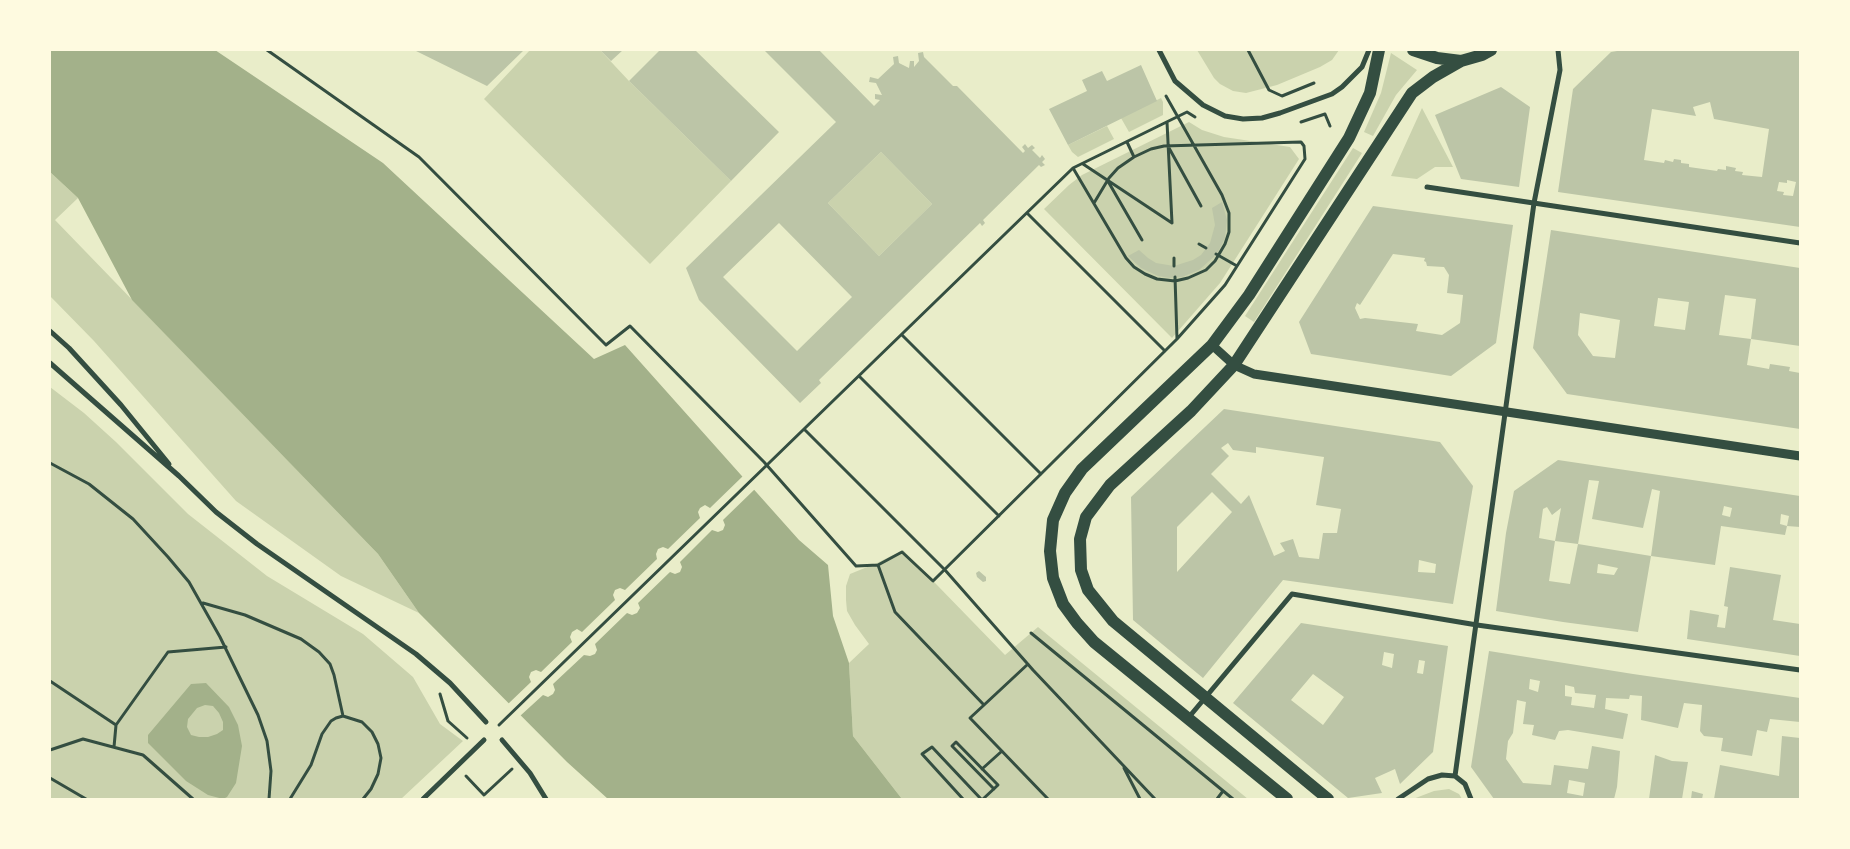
<!DOCTYPE html>
<style>
body{margin:0}
#map{position:relative;width:1850px;height:849px;overflow:hidden;background:#e9edc9;font-family:"Open Sans",sans-serif}
canvas{display:block}
.frame{position:absolute;inset:0;border:51px solid #fefae0;pointer-events:none}
</style>
<div id="map">
<canvas width="1850" height="849"></canvas>
<div class="frame"></div>
</div>
<script>
const ctx = document.querySelector('canvas').getContext('2d');
ctx.lineJoin = 'round';
function fill(path, color) {
  ctx.fillStyle = color;
  ctx.fill(path, 'evenodd');
}
function toPath(rows) {
  const path = new Path2D();
  for (const r of rows) {
    path.moveTo(r[0], r[1]);
    for (let i = 2; i < r.length; i += 2) path.lineTo(r[i], r[i + 1]);
  }
  return path;
}
function strokePath(path, color, width, dash) {
  ctx.strokeStyle = color;
  ctx.lineWidth = width;
  ctx.lineCap = dash ? 'butt' : 'round';
  ctx.setLineDash(dash || []);
  ctx.stroke(path);
}
fill(toPath([
 [530,50,600,50,629,81,731,181,650,264,484,99],
 [1197,50,1339,50,1332,60,1320,67,1277,85,1246,93,1233,91,1220,84,1214,78],
 [1391,53,1417,70,1396,95,1373,136,1364,132,1381,93],
 [1161,98,1163,102,1163,115,1129,132,1121,118],
 [1422,108,1453,167,1435,167,1417,179,1391,176],
 [1189,122,1202,130,1224,137,1290,147,1299,159,1220,283,1172,338,1044,209,1069,185,1082,175],
 [1107,126,1114,139,1078,157,1072,152,1068,145],
 [1353,148,1362,153,1254,322,1245,316],
 [881,152,932,204,879,256,828,203],
 [50,172,78,198,55,220,378,554,419,613,341,576,236,501,94,341,50,296],
 [50,387,84,413,116,442,188,514,267,576,363,634,413,677,440,724,463,741,401,799,50,799],
 [903,550,1005,655,1038,627,1248,799,902,799,853,736,849,663,869,644,855,625,847,611,846,600,846,586,850,574,877,563],
 [1449,789,1459,794,1462,799,1413,799,1434,791]
]), '#cad2ad');
fill(toPath([
 [50,50,215,50,383,163,594,359,625,345,799,540,828,565,833,616,849,663,853,736,902,799,608,799,567,762,419,613,378,554,132,300,78,198,50,172],
 [206,683,229,707,238,725,242,746,236,783,227,797,223,799,208,795,186,781,148,743,148,735,191,684],
 [205,705,213,706,219,713,223,722,223,730,217,734,208,737,199,737,191,735,187,727,188,719,197,708]
]), '#a3b18a');
fill(toPath([
 [744,475,756,488,723,520,725,525,723,530,718,532,712,530,680,562,682,567,680,572,675,574,670,572,638,603,640,608,637,613,632,615,627,613,595,644,597,650,595,654,590,656,584,655,553,684,555,690,553,694,548,697,543,695,520,716,522,720,505,702,508,704,531,682,529,677,531,672,536,670,541,672,572,642,570,637,572,632,577,629,582,632,615,600,613,595,615,590,620,588,625,590,657,559,656,554,658,549,663,547,668,549,700,518,698,512,700,508,705,505,710,508]
]), '#e9edc9');
fill(toPath([
 [414,50,524,50,487,86],
 [600,50,623,50,611,61],
 [660,50,695,50,779,132,731,181,629,81],
 [764,50,819,50,874,106,880,100,875,99,875,94,882,95,876,83,869,82,870,77,878,79,894,64,893,57,898,56,899,63,909,68,910,61,914,61,914,67,919,61,918,53,923,52,924,57,953,86,957,86,1023,153,1025,151,1022,147,1025,144,1028,148,1032,145,1035,148,1032,150,1040,158,1042,155,1045,159,1042,162,1045,165,1041,167,1039,165,983,220,985,223,982,226,980,223,819,380,821,383,800,403,699,300,686,268,836,122],
 [881,152,932,204,879,256,828,203],
 [779,223,852,297,797,351,723,277],
 [1623,50,1800,50,1800,227,1558,192,1573,89,1611,52],
 [1710,102,1714,119,1769,129,1762,177,1742,175,1743,172,1735,171,1736,168,1726,166,1726,170,1718,169,1717,171,1689,167,1689,164,1681,163,1681,160,1674,159,1673,162,1665,160,1664,163,1644,160,1652,109,1696,116,1693,107],
 [1787,180,1796,182,1793,196,1783,195,1784,192,1777,191,1779,182,1787,183],
 [1141,65,1157,101,1068,145,1049,109,1087,91,1082,80,1102,71,1107,81],
 [1501,87,1530,107,1519,187,1461,179,1435,115],
 [1222,202,1227,220,1225,238,1217,254,1199,270,1182,277,1170,278,1158,276,1141,268,1128,256,1139,250,1148,258,1156,263,1174,266,1193,260,1201,255,1210,243,1215,225,1212,208],
 [1373,206,1513,225,1496,343,1451,376,1311,354,1299,322],
 [1393,254,1425,258,1424,261,1426,262,1427,266,1444,267,1449,275,1447,293,1463,295,1460,323,1442,335,1416,331,1418,324,1365,318,1360,319,1355,308,1357,303,1360,305],
 [1551,230,1800,268,1800,346,1751,339,1756,299,1725,295,1719,335,1751,339,1747,365,1769,369,1770,364,1790,367,1789,371,1800,373,1800,429,1567,394,1533,348],
 [1658,298,1689,302,1685,330,1654,326],
 [1580,313,1620,320,1615,358,1593,356,1578,335],
 [1224,409,1440,442,1473,486,1453,604,1283,580,1203,678,1133,620,1131,497],
 [1228,443,1233,450,1256,453,1256,447,1324,457,1316,505,1341,509,1337,533,1323,533,1319,559,1299,557,1293,539,1280,543,1285,551,1274,556,1249,495,1241,504,1211,474,1229,456,1221,448],
 [1212,492,1232,512,1177,572,1177,527],
 [1419,560,1436,564,1435,573,1418,572],
 [1558,460,1800,496,1800,527,1787,526,1789,516,1781,514,1780,524,1787,526,1785,535,1721,526,1715,565,1651,556,1660,491,1652,489,1643,528,1592,519,1599,481,1589,480,1578,544,1555,541,1561,508,1552,515,1547,507,1543,509,1539,538,1555,541,1549,581,1570,584,1578,544,1651,556,1638,632,1563,622,1496,611,1506,533,1514,491],
 [1724,506,1732,508,1730,517,1722,515],
 [1598,564,1618,568,1614,575,1597,573],
 [1730,567,1781,575,1773,620,1800,624,1800,656,1687,639,1690,610,1719,615,1717,627,1725,628,1728,607,1724,606],
 [979,571,986,577,986,581,983,582,977,577,976,573],
 [1301,623,1448,646,1433,752,1400,784,1395,769,1375,778,1382,793,1348,798,1233,703],
 [1384,652,1394,654,1392,668,1382,665],
 [1419,660,1425,661,1423,674,1417,673],
 [1313,674,1344,697,1323,725,1291,700],
 [1489,651,1633,674,1800,698,1800,722,1770,719,1767,732,1757,730,1752,756,1721,751,1723,738,1704,736,1700,731,1702,705,1684,703,1678,728,1641,720,1642,696,1630,695,1629,699,1606,698,1605,709,1628,714,1623,739,1568,730,1559,731,1555,740,1532,735,1534,725,1523,724,1526,702,1517,700,1513,733,1508,741,1506,759,1523,783,1551,785,1554,765,1588,769,1592,746,1620,751,1617,787,1614,799,1494,799,1471,767],
 [1530,679,1540,681,1538,692,1529,689],
 [1565,685,1574,687,1575,693,1596,695,1594,708,1571,705,1572,697,1565,696],
 [1569,780,1585,783,1583,796,1567,793],
 [1782,736,1800,738,1800,799,1714,799,1720,765,1779,776],
 [1655,755,1672,761,1688,762,1682,799,1649,799],
 [1692,791,1703,794,1702,799,1691,799]
]), '#bcc5a7');
strokePath(toPath([
 [267,50,419,157,606,345,630,326,764,462,856,566,878,565,895,612,984,705,970,718,1048,799],
 [1248,50,1269,90,1282,96,1314,83],
 [1301,122,1325,114,1330,126],
 [1127,142,1134,157],
 [1169,148,1201,206],
 [1083,164,1172,223,1167,122],
 [1073,168,1126,258,1134,267,1145,274,1157,279,1175,281,1188,278,1206,270,1215,261,1225,244,1229,232,1229,213,1222,195,1166,96],
 [1109,183,1142,240],
 [1094,203,1109,178,1118,168,1134,157,1151,149,1164,146,1301,142,1304,146,1305,159,1225,285,1177,339],
 [1027,213,1165,351],
 [1199,244,1206,248],
 [1216,254,1237,266],
 [1174,258,1174,266],
 [902,335,1041,474],
 [859,376,999,516],
 [804,429,945,570,1033,670,1155,799],
 [50,463,89,484,133,519,168,557,189,582,220,637,258,715,267,741,271,771,269,799],
 [878,565,902,552,933,581,1177,339,1175,277],
 [203,603,245,615,301,639,319,652,330,664,334,675,343,716],
 [1031,633,1233,799],
 [50,681,116,725,114,747],
 [440,694,448,721,467,738],
 [984,705,1028,664],
 [116,725,168,652,226,647],
 [499,725,1073,168,1187,112,1195,117],
 [50,750,83,739,143,755,193,799],
 [1124,768,1140,799],
 [982,769,1002,751],
 [466,776,484,795,512,769],
 [50,778,86,799],
 [290,799,311,765,322,734,331,721,336,718,343,716,362,722,372,732,378,744,381,758,378,774,371,789,363,799],
 [963,799,922,754,932,747,981,799],
 [983,799,998,785,956,742,952,746,994,789],
 [1217,799,1223,791]
]), '#344e41', 3);
strokePath(toPath([
 [1159,50,1175,81,1203,105,1225,116,1243,119,1262,118,1280,113,1332,94,1342,87,1362,67,1369,50],
 [1427,187,1800,243],
 [50,331,69,348,121,405,169,464],
 [50,363,179,476,216,512,257,544,416,654,450,683,486,722],
 [1189,717,1292,594,1477,625,1800,670],
 [502,740,530,773,546,799],
 [1455,776,1534,203,1560,70,1558,50],
 [423,799,484,740],
 [1398,799,1428,779,1442,775,1455,776,1465,784,1471,799]
]), '#344e41', 5);
strokePath(toPath([
 [1212,345,1234,365,1254,374,1800,456]
]), '#344e41', 9);
strokePath(toPath([
 [1413,50,1437,58,1461,61,1482,55,1491,50],
 [1287,799,1094,642,1077,623,1063,604,1053,578,1050,551,1053,520,1065,493,1082,469,1212,345,1249,295,1349,138,1370,93,1379,50],
 [1328,799,1113,621,1088,590,1081,570,1080,539,1086,517,1110,485,1191,411,1234,365,1412,93,1433,77,1461,61]
]), '#344e41', 12);
</script>
